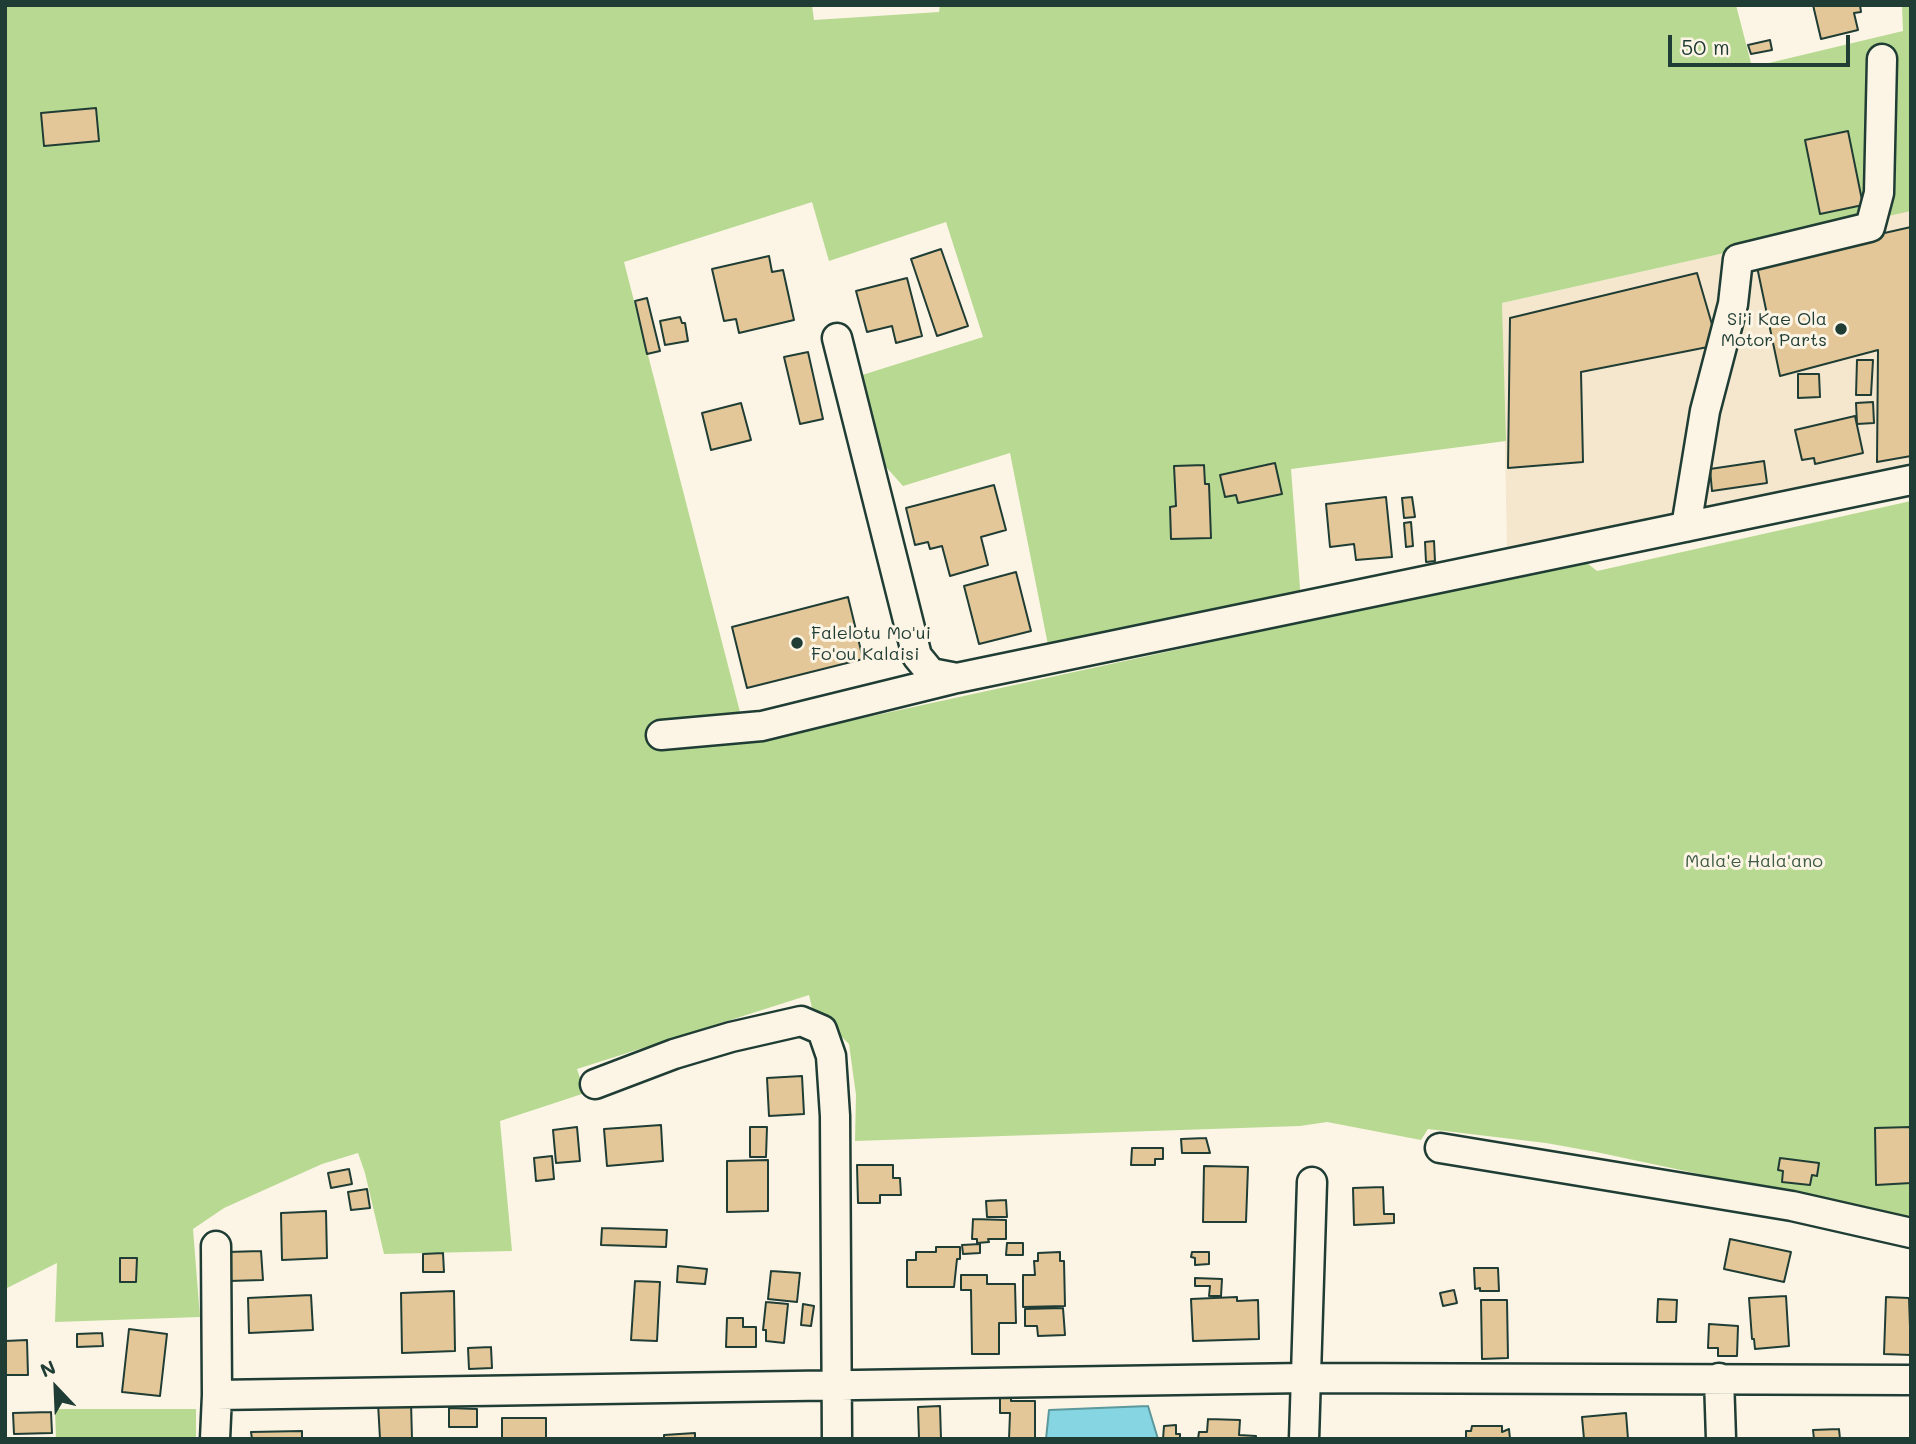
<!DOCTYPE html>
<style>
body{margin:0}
#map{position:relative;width:1916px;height:1444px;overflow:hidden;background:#fcf5e5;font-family:Mali,sans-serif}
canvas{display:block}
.frame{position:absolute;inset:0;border:7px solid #1f3d34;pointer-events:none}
.north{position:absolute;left:21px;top:1353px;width:70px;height:70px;-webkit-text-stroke:5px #fcf5e5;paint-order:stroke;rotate:337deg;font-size:19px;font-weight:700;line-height:28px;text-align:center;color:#1f3d34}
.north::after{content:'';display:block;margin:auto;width:24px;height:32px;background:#1f3d34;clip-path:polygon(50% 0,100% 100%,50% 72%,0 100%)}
.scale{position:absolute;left:1668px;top:35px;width:182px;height:32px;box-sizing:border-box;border:4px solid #1f3d34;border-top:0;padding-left:9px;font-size:21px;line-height:24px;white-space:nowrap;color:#1f3d34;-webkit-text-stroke:5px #fcf5e5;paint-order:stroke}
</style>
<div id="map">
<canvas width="1916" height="1444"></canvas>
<div class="frame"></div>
<div class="north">N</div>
<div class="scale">50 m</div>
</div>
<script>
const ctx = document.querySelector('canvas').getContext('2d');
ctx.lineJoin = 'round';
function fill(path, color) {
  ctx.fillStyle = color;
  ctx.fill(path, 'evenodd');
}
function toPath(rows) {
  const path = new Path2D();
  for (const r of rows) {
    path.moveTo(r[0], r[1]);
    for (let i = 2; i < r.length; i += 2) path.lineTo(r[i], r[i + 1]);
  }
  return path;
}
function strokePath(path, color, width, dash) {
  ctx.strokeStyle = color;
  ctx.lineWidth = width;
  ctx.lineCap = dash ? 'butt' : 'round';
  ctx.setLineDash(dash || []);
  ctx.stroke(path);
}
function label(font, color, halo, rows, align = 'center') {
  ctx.font = font + ' Mali,sans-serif';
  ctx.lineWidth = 6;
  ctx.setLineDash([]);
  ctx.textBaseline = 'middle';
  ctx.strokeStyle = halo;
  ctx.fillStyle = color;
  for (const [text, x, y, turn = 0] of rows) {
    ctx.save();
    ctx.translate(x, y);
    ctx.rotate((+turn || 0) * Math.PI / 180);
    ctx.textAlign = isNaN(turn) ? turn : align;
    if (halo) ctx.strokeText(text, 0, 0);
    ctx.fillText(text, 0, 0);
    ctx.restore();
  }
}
fill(toPath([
 [1911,211,1911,463,1507,549,1502,303]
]), '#f5e7ce');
fill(toPath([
 [5,5,812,5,814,20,939,12,940,5,1736,5,1752,67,1903,31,1902,5,1911,5,1911,211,1502,303,1506,441,1291,469,1301,601,1048,645,1010,453,903,486,877,457,859,376,983,337,946,222,829,261,812,202,624,262,748,743,1515,576,1587,563,1597,571,1911,501,1911,1219,1596,1152,1546,1143,1428,1129,1421,1140,1327,1122,1300,1126,855,1141,856,1095,849,1044,812,1008,809,995,577,1069,585,1093,500,1121,512,1251,384,1254,365,1173,358,1153,322,1164,224,1208,193,1229,200,1317,55,1322,57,1263,5,1289],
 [55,1409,196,1409,196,1439,56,1439]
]), '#b8d992');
const water = toPath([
 [1148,1406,1158,1439,1046,1439,1049,1410,1148,1406]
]);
fill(water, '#85d5e2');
strokePath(water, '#5c989c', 2);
const building = toPath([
 [1813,5,1860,5,1861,12,1854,13,1858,30,1821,39,1813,5],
 [1770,40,1772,50,1751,54,1748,45,1770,40],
 [96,108,99,141,44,146,41,113,96,108],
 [1848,131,1863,205,1820,214,1805,140,1848,131],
 [1911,227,1911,456,1877,462,1878,350,1780,376,1756,262,1911,227],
 [941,249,968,326,937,336,911,259,941,249],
 [769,256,772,272,783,270,794,320,739,333,736,319,724,321,712,269,769,256],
 [1697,273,1718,345,1581,372,1583,462,1508,468,1510,318,1697,273],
 [907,278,922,336,896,343,892,326,867,332,856,291,907,278],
 [647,298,660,351,647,354,635,301,647,298],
 [680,317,682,323,685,323,688,341,665,345,660,321,680,317],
 [808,352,823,419,800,424,784,357,808,352],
 [1857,360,1873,360,1871,395,1856,395,1857,360],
 [1798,374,1819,374,1820,397,1798,398,1798,374],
 [1873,402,1874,423,1857,424,1856,403,1873,402],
 [741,403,751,440,711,450,702,413,741,403],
 [1855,416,1863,453,1815,464,1814,458,1802,460,1795,430,1855,416],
 [1764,461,1767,483,1712,491,1710,469,1764,461],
 [1275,463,1282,494,1238,503,1236,495,1225,497,1220,475,1275,463],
 [1204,465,1205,484,1209,484,1211,538,1171,539,1170,507,1176,506,1174,466,1204,465],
 [994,485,1006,530,981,537,988,565,950,576,942,546,930,549,928,542,915,545,906,508,994,485],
 [1386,497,1392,557,1356,560,1354,544,1330,547,1326,504,1386,497],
 [1412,497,1415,517,1404,518,1402,498,1412,497],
 [1411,522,1413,546,1406,547,1404,523,1411,522],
 [1434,541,1435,561,1426,562,1425,542,1434,541],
 [1016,572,1031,631,979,644,964,586,1016,572],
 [848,597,863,659,747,688,732,627,848,597],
 [802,1076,804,1114,769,1116,767,1078,802,1076],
 [661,1125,663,1161,607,1166,604,1129,661,1125],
 [577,1127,580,1161,556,1163,553,1130,577,1127],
 [750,1127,767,1127,766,1157,750,1157,750,1127],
 [1911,1127,1911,1183,1876,1185,1875,1128,1911,1127],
 [1206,1138,1210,1153,1182,1153,1181,1139,1206,1138],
 [1132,1148,1163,1148,1163,1159,1155,1159,1155,1165,1131,1165,1132,1148],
 [552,1156,554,1179,536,1181,534,1158,552,1156],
 [1780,1158,1819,1163,1817,1176,1812,1175,1810,1185,1782,1182,1783,1171,1778,1170,1780,1158],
 [768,1160,768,1211,727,1212,727,1161,768,1160],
 [857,1165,893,1165,893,1178,900,1178,901,1195,880,1195,880,1203,858,1203,857,1165],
 [1204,1166,1248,1167,1246,1222,1203,1222,1204,1166],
 [349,1169,352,1184,331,1188,328,1173,349,1169],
 [1383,1187,1384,1214,1394,1214,1394,1223,1354,1225,1353,1188,1383,1187],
 [367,1189,370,1208,351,1210,348,1192,367,1189],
 [1006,1200,1007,1217,987,1217,986,1201,1006,1200],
 [326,1211,327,1258,282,1260,281,1213,326,1211],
 [973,1219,1006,1220,1006,1239,988,1239,989,1242,977,1243,977,1239,972,1239,973,1219],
 [602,1228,667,1230,666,1247,601,1245,602,1228],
 [1730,1239,1791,1252,1784,1282,1724,1269,1730,1239],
 [1007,1243,1023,1243,1023,1255,1006,1255,1007,1243],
 [980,1244,980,1253,963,1254,962,1245,980,1244],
 [936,1247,960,1247,960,1259,957,1259,954,1287,907,1287,907,1260,916,1260,916,1252,936,1252,936,1247],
 [261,1251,263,1280,229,1281,228,1252,261,1251],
 [1060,1252,1060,1261,1064,1261,1065,1306,1023,1307,1023,1275,1035,1275,1034,1261,1038,1261,1038,1253,1060,1252],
 [1192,1252,1209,1252,1209,1264,1195,1265,1195,1258,1191,1257,1192,1252],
 [443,1253,444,1272,423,1272,423,1254,443,1253],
 [120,1258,137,1258,136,1282,120,1282,120,1258],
 [678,1266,707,1269,705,1284,677,1282,678,1266],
 [1474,1268,1498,1268,1499,1291,1480,1291,1480,1288,1475,1289,1474,1268],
 [771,1271,800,1273,797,1302,768,1299,771,1271],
 [961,1275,987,1275,987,1284,1015,1284,1016,1323,999,1323,999,1354,972,1354,971,1290,961,1290,961,1275],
 [1195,1278,1222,1279,1221,1296,1209,1296,1210,1286,1195,1286,1195,1278],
 [635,1281,660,1282,657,1341,631,1340,635,1281],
 [1454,1290,1457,1303,1443,1306,1440,1293,1454,1290],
 [454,1291,455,1351,402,1353,401,1293,454,1291],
 [311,1295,313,1330,249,1333,248,1298,311,1295],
 [1786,1296,1789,1346,1755,1349,1754,1339,1752,1339,1749,1298,1786,1296],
 [1237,1297,1237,1301,1258,1300,1259,1339,1193,1341,1191,1299,1237,1297],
 [1886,1297,1909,1298,1911,1355,1884,1354,1886,1297],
 [1658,1299,1677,1300,1676,1322,1657,1322,1658,1299],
 [1481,1300,1507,1300,1508,1358,1482,1359,1481,1300],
 [766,1302,788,1304,784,1343,766,1341,766,1330,763,1330,766,1302],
 [803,1304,814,1306,811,1326,801,1325,803,1304],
 [1063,1308,1065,1335,1038,1336,1037,1326,1025,1326,1025,1309,1063,1308],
 [727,1318,743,1318,743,1327,756,1327,756,1347,726,1347,727,1318],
 [1709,1324,1738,1326,1737,1356,1718,1356,1718,1348,1708,1348,1709,1324],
 [129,1329,167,1334,160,1396,122,1392,129,1329],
 [102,1333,103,1346,77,1347,77,1334,102,1333],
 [27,1340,28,1375,5,1375,5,1341,27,1340],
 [491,1347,492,1368,469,1369,468,1348,491,1347],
 [1000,1398,1011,1398,1011,1401,1035,1401,1035,1439,1009,1439,1010,1413,1000,1413,1000,1398],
 [411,1402,412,1439,380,1439,378,1403,411,1402],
 [940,1406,941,1439,919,1439,918,1407,940,1406],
 [449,1408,477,1409,477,1427,449,1427,449,1408],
 [51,1412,52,1433,14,1434,13,1413,51,1412],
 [1626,1413,1628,1439,1584,1439,1582,1417,1626,1413],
 [502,1418,546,1418,546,1439,502,1439,502,1418],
 [1208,1419,1240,1420,1239,1435,1256,1436,1256,1439,1198,1439,1199,1432,1207,1432,1208,1419],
 [1176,1425,1176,1434,1180,1434,1180,1439,1163,1439,1164,1426,1176,1425],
 [1472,1426,1502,1426,1502,1432,1509,1429,1510,1439,1466,1439,1466,1431,1471,1431,1472,1426],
 [1839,1429,1840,1439,1814,1439,1813,1430,1839,1429],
 [302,1431,302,1439,252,1439,251,1432,302,1431],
 [695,1433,695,1439,664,1439,664,1435,695,1433]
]);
fill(building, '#e4c798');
strokePath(building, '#1f3d34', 2);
const minor = toPath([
 [837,338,917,656,931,673,957,678,1911,480],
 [1686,527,1705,411,1733,304,1738,259,1870,227,1879,193,1882,59],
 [661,735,762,726,953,679],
 [595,1084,674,1054,731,1037,801,1021,822,1030,831,1056,835,1116,837,1439],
 [1440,1148,1792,1206,1911,1233],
 [216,1246,217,1395,1304,1378,1911,1380],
 [1719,1378,1721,1439],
 [215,1439,217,1395],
 [1304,1439,1312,1182]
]);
strokePath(minor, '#1f3d34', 33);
strokePath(minor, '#fcf5e5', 28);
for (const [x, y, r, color] of [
 [1841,329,7,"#1f3d34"],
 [797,643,7,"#1f3d34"]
]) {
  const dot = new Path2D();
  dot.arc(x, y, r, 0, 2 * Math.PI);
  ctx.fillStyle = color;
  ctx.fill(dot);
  strokePath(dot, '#fcf5e5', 2.5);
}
label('18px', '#1f3d34', '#fcf5e5', [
 ["Si'i Kae Ola",1827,319],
 ["Motor Parts",1827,340],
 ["Falelotu Mo'ui",811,633,"left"],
 ["Fo'ou Kalaisi",811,654,"left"]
], 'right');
label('18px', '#3e5c47', '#fcf5e5', [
 ["Mala'e Hala'ano",1754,861]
]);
</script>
